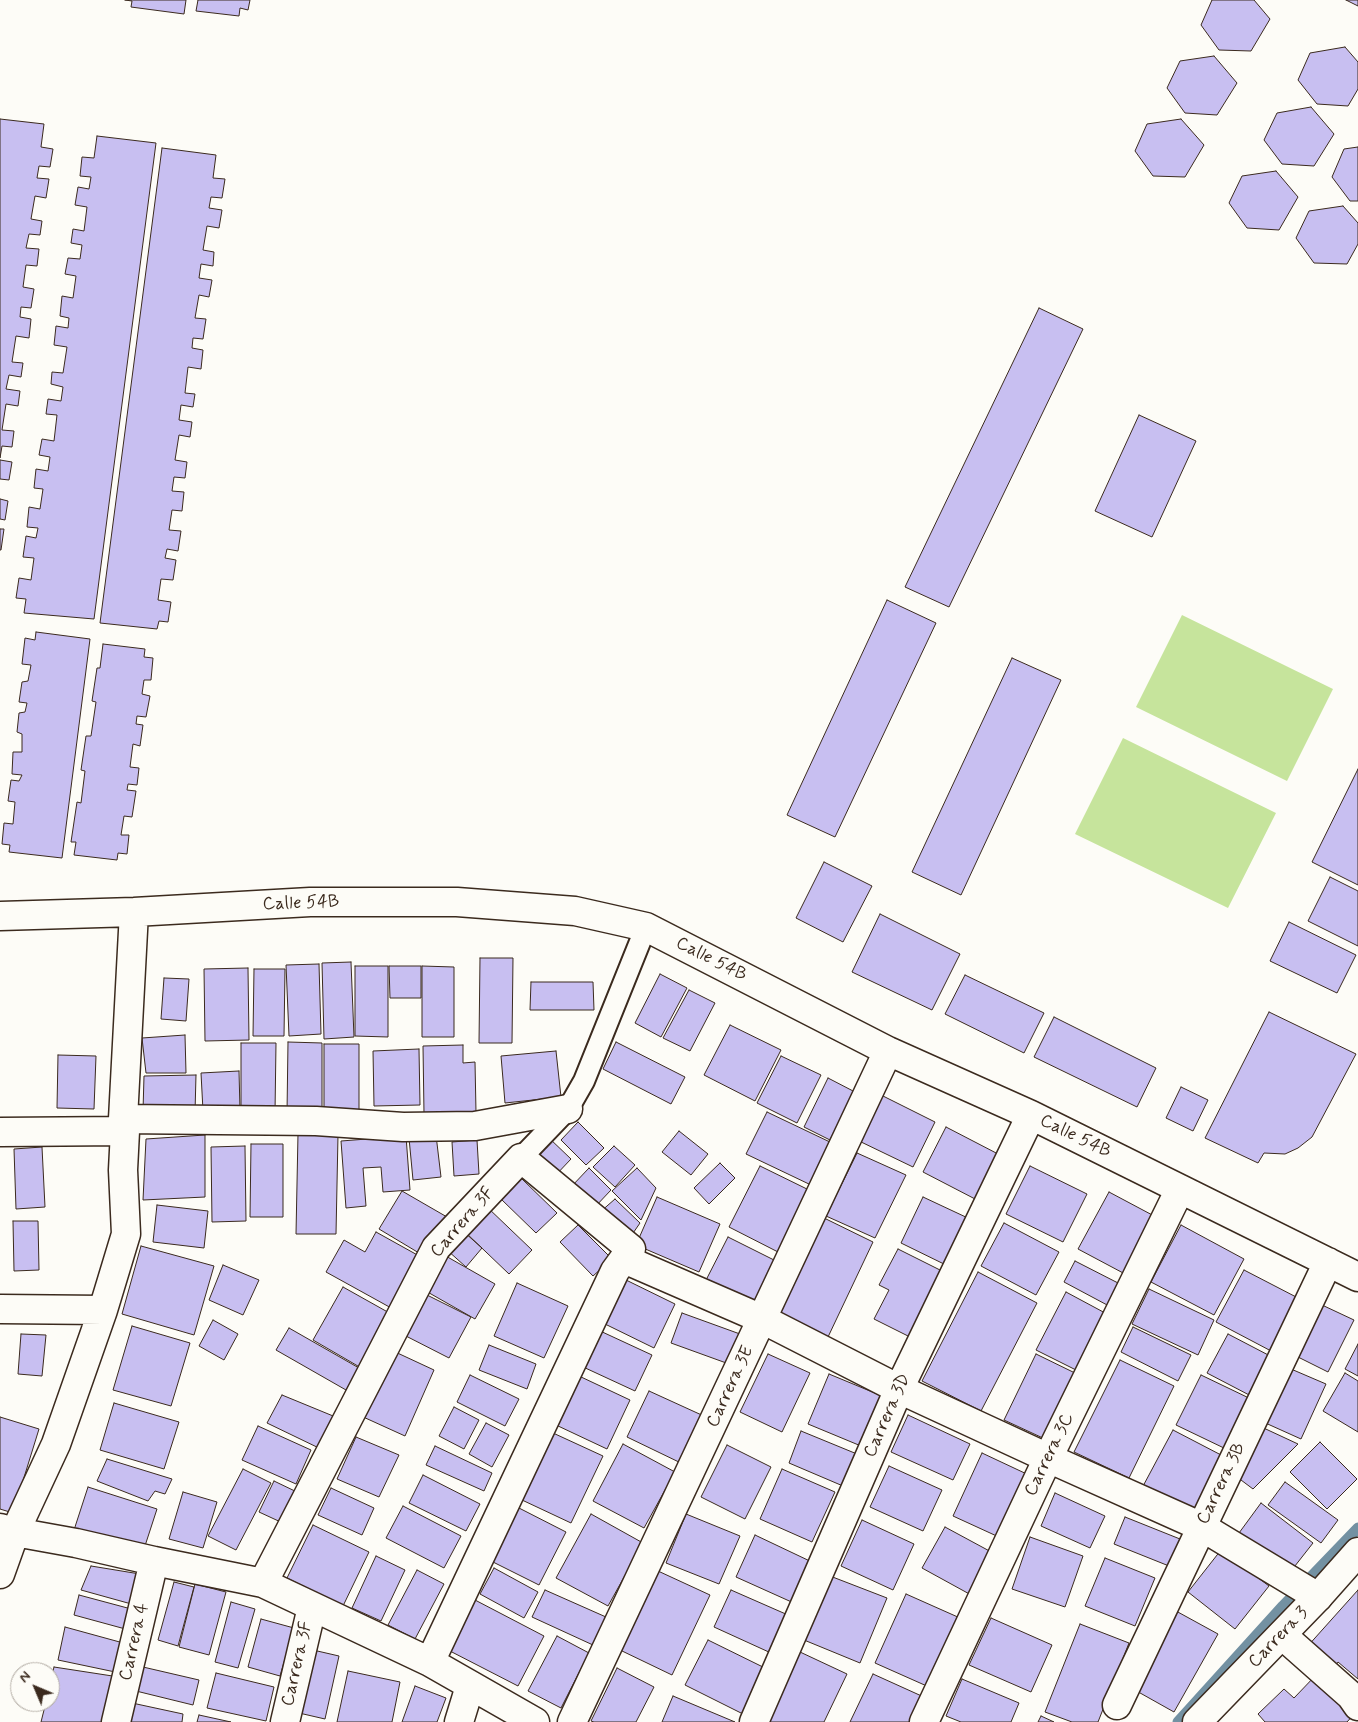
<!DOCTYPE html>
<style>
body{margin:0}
#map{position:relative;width:1358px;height:1722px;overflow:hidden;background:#fdfcf7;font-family:Mynerve,sans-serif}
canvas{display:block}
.north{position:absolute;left:10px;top:1662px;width:50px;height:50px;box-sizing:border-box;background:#fdfcf7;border:1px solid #afa8a0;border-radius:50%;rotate:315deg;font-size:14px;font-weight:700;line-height:20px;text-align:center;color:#3b2a1e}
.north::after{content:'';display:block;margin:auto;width:18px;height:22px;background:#3b2a1e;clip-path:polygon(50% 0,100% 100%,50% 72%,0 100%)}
</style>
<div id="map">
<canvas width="1358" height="1722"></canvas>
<div class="north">N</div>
</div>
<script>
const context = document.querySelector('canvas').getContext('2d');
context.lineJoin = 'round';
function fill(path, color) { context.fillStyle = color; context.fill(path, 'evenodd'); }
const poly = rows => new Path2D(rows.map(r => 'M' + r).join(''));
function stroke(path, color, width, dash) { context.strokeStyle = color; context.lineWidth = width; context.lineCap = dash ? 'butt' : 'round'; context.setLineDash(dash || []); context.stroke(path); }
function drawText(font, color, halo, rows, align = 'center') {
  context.font = font + ' Mynerve,sans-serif'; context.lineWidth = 5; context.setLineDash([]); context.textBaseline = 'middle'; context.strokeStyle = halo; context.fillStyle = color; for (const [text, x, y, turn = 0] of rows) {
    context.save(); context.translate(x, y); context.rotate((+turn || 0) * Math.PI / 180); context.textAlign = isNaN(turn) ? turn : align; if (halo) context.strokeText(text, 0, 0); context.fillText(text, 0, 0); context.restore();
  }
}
fill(poly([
 [1182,615,1333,689,1287,781,1136,707],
 [1123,738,1276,813,1228,908,1075,834]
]), '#c6e49c');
stroke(poly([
 [1178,1722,1283,1606,1358,1528]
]), '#7391a2', 11);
const building = poly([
 [125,0,186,0,184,14,131,7,132,1,125,0],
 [198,0,250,0,248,10,240,8,239,16,196,11,198,0],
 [1212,0,1254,0,1270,19,1251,51,1219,50,1201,25,1212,0],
 [1346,0,1358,0,1358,6,1346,0],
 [1345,47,1358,62,1358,89,1348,106,1317,104,1298,80,1310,53,1345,47],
 [1214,56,1237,83,1217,115,1185,113,1167,88,1180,61,1214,56],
 [1311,107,1334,134,1314,166,1282,164,1264,140,1277,113,1311,107],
 [0,119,44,124,41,147,53,149,50,167,39,166,37,178,49,179,46,198,35,196,31,219,42,221,40,235,29,234,26,248,39,249,37,266,26,265,23,287,34,289,31,308,21,307,20,317,31,319,29,338,16,336,12,362,23,363,21,377,9,375,6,389,20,391,18,406,6,404,2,430,14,431,12,447,2,446,0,458,0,119],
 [1181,119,1204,145,1185,177,1153,176,1135,151,1147,124,1181,119],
 [97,136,156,143,94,619,24,613,26,599,16,598,19,578,31,580,34,558,23,557,26,536,36,538,38,528,27,527,29,507,40,509,43,489,34,488,36,469,48,471,50,457,39,455,42,439,54,441,57,415,46,414,48,399,61,401,63,387,51,384,52,372,63,373,67,347,54,345,56,326,68,328,69,318,60,316,62,296,73,298,76,276,65,274,68,258,80,259,82,245,71,243,73,229,84,231,87,207,75,205,78,187,89,189,91,177,80,176,82,157,94,158,97,136],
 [1358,147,1358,201,1350,201,1332,177,1344,149,1358,147],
 [162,148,216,155,213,178,225,179,222,198,211,197,209,208,222,210,219,228,207,226,203,250,214,252,213,266,201,264,199,278,212,280,209,297,199,295,195,318,206,319,203,339,193,338,192,348,203,350,201,369,188,367,185,393,195,394,193,407,181,405,179,420,192,422,190,437,179,435,175,460,187,462,185,478,174,477,172,491,184,492,182,511,172,510,169,530,181,531,178,551,167,549,165,558,176,560,173,580,161,579,158,600,171,602,168,622,159,621,157,629,100,623,162,148],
 [1276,171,1298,197,1279,230,1247,228,1229,203,1242,176,1276,171],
 [1343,206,1358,223,1358,244,1347,264,1314,263,1296,238,1309,211,1343,206],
 [1039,308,1083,329,949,607,905,587,1039,308],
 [1139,415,1196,441,1152,537,1095,511,1139,415],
 [0,460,12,462,9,480,0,479,0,460],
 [0,499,8,501,5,520,0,519,0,499],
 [0,529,4,529,1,550,0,550,0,529],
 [887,600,936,623,835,837,787,815,887,600],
 [36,632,90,639,62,858,9,852,10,845,2,844,4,823,13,824,15,802,8,801,11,780,19,781,22,775,12,774,13,752,22,752,22,734,17,732,19,713,25,712,27,703,19,702,22,682,28,681,31,665,22,664,25,638,35,640,36,632],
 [103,644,145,649,144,657,153,658,151,680,144,680,142,694,150,696,146,717,137,716,136,724,143,725,140,746,133,744,130,767,139,768,137,785,128,784,127,790,136,791,132,817,124,816,121,835,129,835,127,854,118,853,117,860,74,855,76,842,71,842,77,802,81,803,85,771,81,770,86,736,91,736,96,702,92,701,97,668,100,668,103,644],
 [1012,658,1061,680,961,895,912,872,1012,658],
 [1358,769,1358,885,1312,862,1358,769],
 [824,862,872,886,843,942,796,918,824,862],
 [1330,877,1358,891,1358,946,1308,921,1330,877],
 [880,914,960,954,932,1010,852,972,880,914],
 [1289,922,1356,955,1337,993,1270,961,1289,922],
 [480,958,513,958,512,1043,479,1043,480,958],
 [351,962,354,1037,324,1039,322,963,351,962],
 [319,964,321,1034,289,1036,286,965,319,964],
 [355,966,388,966,388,1037,355,1036,355,966],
 [389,966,421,966,421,998,390,998,389,966],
 [422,966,454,967,454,1037,422,1037,422,966],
 [248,968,249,1040,205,1041,204,969,248,968],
 [254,969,285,969,284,1036,253,1036,254,969],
 [660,974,687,988,661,1037,635,1023,660,974],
 [965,975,1044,1013,1024,1053,945,1014,965,975],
 [164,978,189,979,186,1021,161,1019,164,978],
 [531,982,593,982,594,1010,530,1010,531,982],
 [689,990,715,1003,690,1051,663,1038,689,990],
 [1269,1012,1356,1054,1312,1137,1298,1148,1285,1154,1264,1153,1258,1163,1205,1138,1269,1012],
 [1054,1017,1156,1068,1137,1107,1034,1057,1054,1017],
 [730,1025,781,1050,755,1101,704,1075,730,1025],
 [185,1035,186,1073,146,1073,142,1038,185,1035],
 [288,1042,322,1043,322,1112,287,1113,288,1042],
 [616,1042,685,1077,671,1104,603,1069,616,1042],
 [241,1043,276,1043,275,1113,241,1113,241,1043],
 [324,1044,359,1044,359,1114,324,1114,324,1044],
 [463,1045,463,1063,475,1062,476,1112,424,1114,423,1046,463,1045],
 [419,1049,420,1105,374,1106,373,1051,419,1049],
 [556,1051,561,1097,505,1103,501,1056,556,1051],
 [58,1055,96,1056,94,1109,57,1108,58,1055],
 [781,1056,821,1075,797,1123,757,1103,781,1056],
 [239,1071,240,1110,203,1111,201,1073,239,1071],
 [196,1075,195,1113,143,1111,144,1076,196,1075],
 [828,1078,855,1092,830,1140,804,1127,828,1078],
 [1181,1087,1208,1100,1193,1131,1166,1118,1181,1087],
 [879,1094,935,1122,913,1167,857,1140,879,1094],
 [767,1112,832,1143,811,1185,746,1154,767,1112],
 [578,1122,604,1148,586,1165,561,1140,578,1122],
 [946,1127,1000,1155,977,1200,923,1172,946,1127],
 [679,1131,708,1154,691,1175,662,1152,679,1131],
 [298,1134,338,1135,336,1234,296,1234,298,1134],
 [205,1135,205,1197,143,1200,146,1139,205,1135],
 [436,1135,441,1177,413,1180,409,1138,436,1135],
 [406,1136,410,1190,383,1192,381,1167,363,1168,366,1206,346,1208,341,1141,406,1136],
 [548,1137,571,1159,553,1178,530,1156,548,1137],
 [477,1140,479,1174,454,1176,452,1142,477,1140],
 [251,1144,283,1144,283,1217,250,1217,251,1144],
 [245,1146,246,1221,212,1222,211,1147,245,1146],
 [614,1146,635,1165,615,1187,593,1167,614,1146],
 [42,1147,45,1207,16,1209,14,1149,42,1147],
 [857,1153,906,1175,875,1238,826,1216,857,1153],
 [720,1163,735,1178,709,1204,694,1188,720,1163],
 [760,1166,811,1191,780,1253,729,1227,760,1166],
 [1030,1166,1087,1194,1063,1242,1006,1214,1030,1166],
 [589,1168,611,1190,594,1208,571,1187,589,1168],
 [637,1168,656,1188,641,1220,612,1191,637,1168],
 [521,1178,557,1213,536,1233,501,1199,521,1178],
 [402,1191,447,1217,424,1256,379,1229,402,1191],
 [1109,1192,1156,1217,1125,1274,1078,1249,1109,1192],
 [657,1197,720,1224,699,1272,636,1245,657,1197],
 [923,1197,970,1219,948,1266,901,1243,923,1197],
 [615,1199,640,1223,629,1239,599,1213,615,1199],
 [157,1205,208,1211,204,1248,153,1242,157,1205],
 [486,1206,532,1250,509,1274,463,1230,486,1206],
 [824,1218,873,1242,828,1337,779,1313,824,1218],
 [13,1221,38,1221,39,1270,14,1271,13,1221],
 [1004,1223,1059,1252,1036,1295,981,1266,1004,1223],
 [578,1225,612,1259,593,1276,560,1242,578,1225],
 [1181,1225,1244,1259,1214,1315,1151,1282,1181,1225],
 [376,1232,421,1257,393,1309,326,1272,344,1240,365,1252,376,1232],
 [464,1232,482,1248,466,1267,447,1250,464,1232],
 [728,1237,776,1261,752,1310,703,1286,728,1237],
 [141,1246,214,1266,194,1335,122,1314,141,1246],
 [898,1249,946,1273,912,1338,874,1319,889,1290,879,1285,898,1249],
 [444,1255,495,1284,475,1319,424,1290,444,1255],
 [1075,1261,1120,1284,1109,1306,1064,1282,1075,1261],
 [223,1265,259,1280,243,1315,209,1300,223,1265],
 [1244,1270,1300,1299,1273,1352,1216,1322,1244,1270],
 [978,1272,1037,1303,981,1411,922,1381,978,1272],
 [626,1280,675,1304,654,1348,605,1324,626,1280],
 [517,1283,568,1306,544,1358,494,1336,517,1283],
 [343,1287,393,1315,363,1369,313,1340,343,1287],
 [1149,1289,1214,1320,1198,1355,1132,1324,1149,1289],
 [1066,1292,1107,1314,1078,1371,1036,1350,1066,1292],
 [423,1293,471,1317,449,1358,402,1334,423,1293],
 [1322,1305,1354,1320,1328,1372,1296,1356,1322,1305],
 [682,1313,740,1334,729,1364,671,1343,682,1313],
 [213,1320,238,1334,224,1360,199,1346,213,1320],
 [132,1326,190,1343,171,1406,113,1390,132,1326],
 [1133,1327,1191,1355,1178,1381,1121,1352,1133,1327],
 [289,1328,359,1368,346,1390,276,1350,289,1328],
 [598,1330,652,1355,635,1391,581,1366,598,1330],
 [21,1334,46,1335,42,1376,18,1374,21,1334],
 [1228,1334,1274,1358,1253,1397,1207,1373,1228,1334],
 [1358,1344,1358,1376,1345,1369,1358,1344],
 [489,1345,536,1364,527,1389,479,1370,489,1345],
 [391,1350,434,1370,405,1436,361,1416,391,1350],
 [768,1354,810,1373,782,1432,740,1412,768,1354],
 [1036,1354,1077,1374,1045,1439,1004,1420,1036,1354],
 [1120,1360,1174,1386,1129,1478,1074,1452,1120,1360],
 [1284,1366,1326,1384,1301,1439,1261,1421,1284,1366],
 [1345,1373,1358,1381,1358,1432,1323,1411,1345,1373],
 [829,1374,882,1396,861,1446,808,1424,829,1374],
 [470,1375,519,1399,505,1426,457,1402,470,1375],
 [1201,1375,1251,1399,1226,1449,1176,1425,1201,1375],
 [579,1376,630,1400,607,1449,556,1425,579,1376],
 [649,1391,706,1417,683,1464,627,1437,649,1391],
 [282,1395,338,1418,323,1450,267,1423,282,1395],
 [114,1403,179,1422,164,1469,100,1450,114,1403],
 [454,1407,479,1420,464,1449,439,1436,454,1407],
 [908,1415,970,1444,953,1480,891,1452,908,1415],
 [0,1417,39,1429,13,1513,0,1509,0,1417],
 [486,1423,509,1435,492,1467,469,1454,486,1423],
 [1255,1424,1298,1444,1253,1489,1233,1474,1255,1424],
 [258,1426,311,1450,296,1484,242,1460,258,1426],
 [1173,1430,1223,1456,1192,1515,1142,1488,1173,1430],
 [801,1431,857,1454,843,1486,789,1463,801,1431],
 [553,1433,603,1456,571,1523,522,1500,553,1433],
 [356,1437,399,1455,379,1497,337,1479,356,1437],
 [1320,1442,1357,1479,1327,1509,1290,1472,1320,1442],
 [623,1444,675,1472,644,1528,593,1501,623,1444],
 [727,1445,771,1467,745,1519,701,1497,727,1445],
 [435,1446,492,1473,484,1491,426,1465,435,1446],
 [982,1453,1031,1476,1001,1538,953,1516,982,1453],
 [107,1459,172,1479,165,1494,155,1491,148,1501,97,1481,107,1459],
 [889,1466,942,1490,923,1531,870,1507,889,1466],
 [243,1469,271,1483,236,1550,208,1536,243,1469],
 [782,1469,835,1492,812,1542,760,1519,782,1469],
 [423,1475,480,1504,466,1531,409,1503,423,1475],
 [274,1481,299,1493,285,1524,259,1512,274,1481],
 [1285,1482,1338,1520,1321,1543,1268,1505,1285,1482],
 [88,1487,157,1509,143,1552,74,1530,88,1487],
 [331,1488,374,1508,362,1535,318,1515,331,1488],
 [183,1492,217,1502,203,1548,169,1539,183,1492],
 [1055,1493,1105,1516,1090,1548,1041,1526,1055,1493],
 [1261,1503,1313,1543,1291,1571,1239,1533,1261,1503],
 [403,1506,461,1536,444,1568,386,1538,403,1506],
 [517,1507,566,1532,539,1585,489,1560,517,1507],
 [591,1514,643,1543,608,1606,556,1578,591,1514],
 [686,1514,740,1536,719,1584,666,1563,686,1514],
 [1125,1517,1180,1539,1169,1566,1114,1544,1125,1517],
 [862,1520,914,1544,893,1590,841,1566,862,1520],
 [313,1525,369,1552,343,1606,287,1578,313,1525],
 [945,1527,995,1554,973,1596,922,1568,945,1527],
 [755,1535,814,1563,796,1604,736,1577,755,1535],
 [1030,1537,1083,1556,1065,1607,1012,1589,1030,1537],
 [1221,1550,1269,1586,1235,1629,1188,1592,1221,1550],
 [376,1556,405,1570,381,1621,352,1608,376,1556],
 [1105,1558,1155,1578,1135,1626,1085,1606,1105,1558],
 [91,1566,140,1574,135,1605,81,1590,91,1566],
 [494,1568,538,1592,524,1618,480,1594,494,1568],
 [417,1570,444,1584,415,1639,388,1625,417,1570],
 [658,1571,710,1595,672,1675,620,1650,658,1571],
 [830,1576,887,1598,860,1663,804,1640,830,1576],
 [174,1582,194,1587,178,1646,158,1640,174,1582],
 [195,1584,226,1592,209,1655,179,1647,195,1584],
 [545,1590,606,1617,593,1645,532,1617,545,1590],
 [731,1590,788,1615,771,1653,714,1627,731,1590],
 [1358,1590,1358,1679,1338,1662,1332,1671,1306,1648,1358,1590],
 [906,1594,960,1618,929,1687,875,1663,906,1594],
 [79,1595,135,1610,129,1630,74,1615,79,1595],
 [475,1600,544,1636,518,1686,448,1650,475,1600],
 [231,1602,255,1609,238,1668,215,1662,231,1602],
 [1176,1611,1218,1634,1174,1712,1133,1689,1176,1611],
 [991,1618,1052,1645,1031,1692,969,1665,991,1618],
 [261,1619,294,1628,280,1676,248,1667,261,1619],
 [1080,1624,1129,1643,1098,1722,1072,1722,1045,1712,1080,1624],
 [65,1627,127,1644,120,1673,58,1660,65,1627],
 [557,1636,589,1653,561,1708,528,1691,557,1636],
 [708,1640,769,1670,747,1716,685,1685,708,1640],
 [313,1650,339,1656,325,1719,299,1713,313,1650],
 [800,1652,847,1674,824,1722,768,1722,800,1652],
 [54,1667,119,1677,108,1722,41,1722,46,1702,50,1702,50,1683,54,1667],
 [143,1667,199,1680,193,1705,136,1691,143,1667],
 [617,1668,654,1687,636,1722,594,1722,591,1721,617,1668],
 [348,1671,400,1682,392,1722,337,1722,348,1671],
 [216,1673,274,1687,266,1721,207,1708,216,1673],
 [873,1674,926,1698,914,1722,850,1722,873,1674],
 [1317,1674,1355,1713,1347,1722,1265,1722,1258,1714,1284,1689,1294,1698,1317,1674],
 [962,1679,1019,1703,1011,1722,961,1722,946,1716,962,1679],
 [415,1686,446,1698,437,1722,402,1722,415,1686],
 [673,1696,735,1722,662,1722,673,1696],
 [132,1703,183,1714,182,1722,128,1722,132,1703],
 [199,1715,231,1722,197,1722,199,1715],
 [1041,1716,1054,1722,1038,1722,1041,1716]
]);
fill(building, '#c8bff1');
stroke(building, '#3b2a1e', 1);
const service = poly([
 [521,1158,568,1109,584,1081,646,927]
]);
const minor = poly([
 [0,916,134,912,310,902,457,902,575,911,646,927,888,1051,1031,1115,1358,1277],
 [123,1119,316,1121,403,1127,475,1126,568,1109],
 [0,1132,125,1131],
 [624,1259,762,1319,899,1389,1048,1458,1202,1527,1318,1597],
 [0,1309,103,1310],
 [0,1528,15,1532,76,1543,154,1561,263,1583,430,1662,535,1722],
 [0,1574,15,1532,56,1444,103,1310,126,1234,123,1170,125,1131,123,1119,134,912],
 [263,1583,436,1248,521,1158,631,1249,615,1271,430,1662],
 [1282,1635,1351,1696,1358,1706],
 [1117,1705,1328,1262],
 [116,1722,154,1561],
 [285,1722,312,1607],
 [459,1722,470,1686],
 [572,1722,888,1051],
 [754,1722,899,1389,1031,1115],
 [924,1722,1048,1458,1180,1189]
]);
const tertiary = poly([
 [1197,1722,1318,1597,1358,1552]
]);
stroke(service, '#3b2a1e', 24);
stroke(minor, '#3b2a1e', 31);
stroke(tertiary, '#3b2a1e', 31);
stroke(service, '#fdfcf7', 20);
stroke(minor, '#fdfcf7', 28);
stroke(tertiary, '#fdfcf7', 28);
drawText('18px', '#3b2a1e', '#fdfcf7', [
 ["Calle 54B",301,904,-2],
 ["Calle 54B",711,960,27],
 ["Calle 54B",1075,1137,26],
 ["Carrera 3F",463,1223,-49],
 ["Carrera 3E",731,1387,-65],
 ["Carrera 3D",888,1416,-66],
 ["Carrera 3C",1050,1455,-64],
 ["Carrera 3B",1222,1484,-64],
 ["Carrera 3",1279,1638,-46],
 ["Carrera 4",135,1642,-77],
 ["Carrera 3F",298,1664,-77]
]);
</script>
